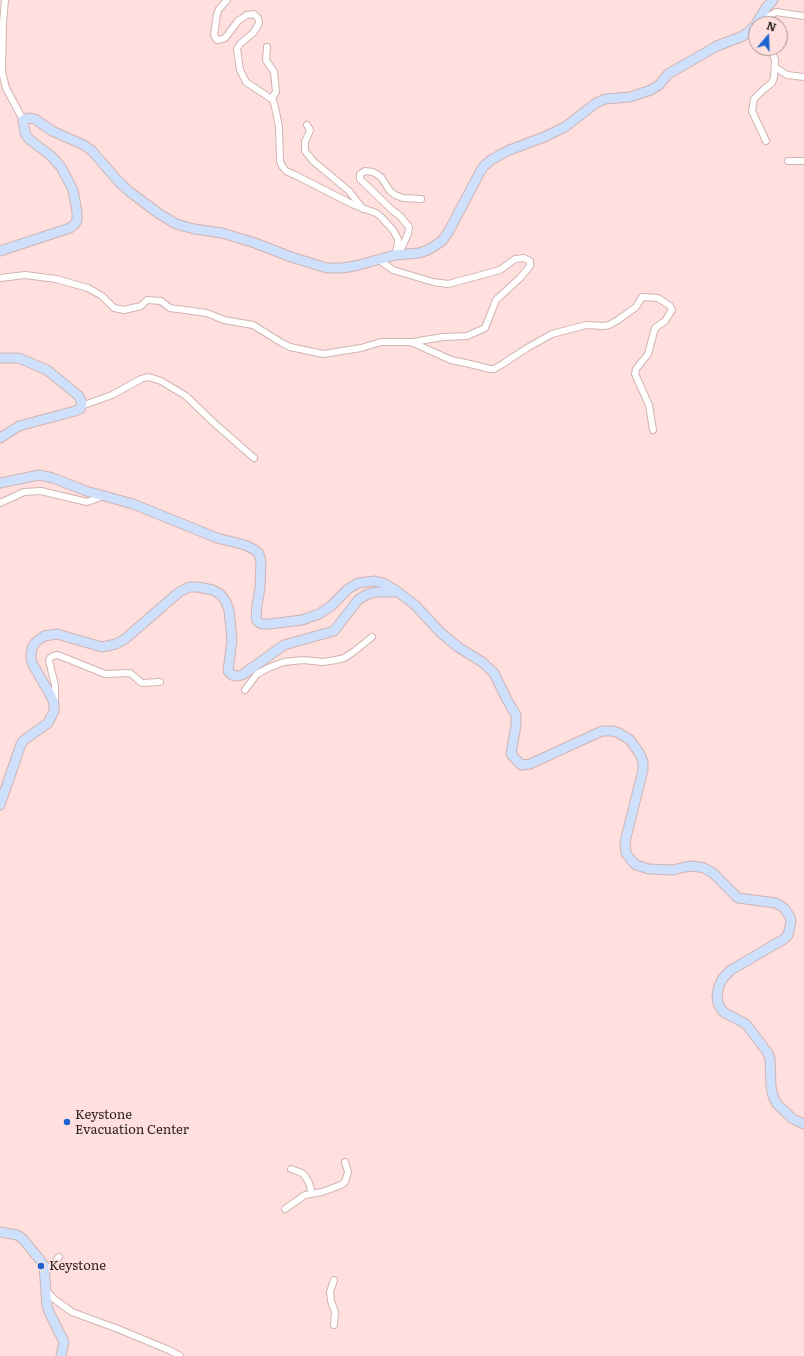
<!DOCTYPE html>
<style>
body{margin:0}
#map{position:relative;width:804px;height:1356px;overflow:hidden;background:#ffe0de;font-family:Literata,serif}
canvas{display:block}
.north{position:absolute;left:748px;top:16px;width:40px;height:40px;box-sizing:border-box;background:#ffe0de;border:1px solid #aa9391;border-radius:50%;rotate:19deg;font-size:11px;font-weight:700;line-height:16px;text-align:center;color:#2a1f1e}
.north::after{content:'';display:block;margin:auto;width:14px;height:18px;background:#1d63ce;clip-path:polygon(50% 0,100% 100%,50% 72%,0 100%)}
</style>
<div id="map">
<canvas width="804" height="1356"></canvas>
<div class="north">N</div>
</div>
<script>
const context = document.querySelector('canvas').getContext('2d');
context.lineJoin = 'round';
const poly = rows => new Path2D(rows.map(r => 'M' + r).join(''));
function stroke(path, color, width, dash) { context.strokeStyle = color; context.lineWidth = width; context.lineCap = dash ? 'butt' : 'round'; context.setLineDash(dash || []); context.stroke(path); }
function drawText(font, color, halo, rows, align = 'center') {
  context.font = font + ' Literata,serif'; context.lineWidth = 3.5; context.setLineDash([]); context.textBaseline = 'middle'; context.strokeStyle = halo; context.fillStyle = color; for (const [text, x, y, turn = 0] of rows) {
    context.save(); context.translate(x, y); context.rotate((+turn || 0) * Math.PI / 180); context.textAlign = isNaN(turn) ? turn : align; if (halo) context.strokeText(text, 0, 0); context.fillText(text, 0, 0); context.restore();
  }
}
const street = poly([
 [5,0,3,23,2,72,6,88,23,120],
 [227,0,219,9,217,14,214,35,217,40,219,40,225,38,238,21,247,15,254,14,258,18,259,23,257,27,253,33,240,44,237,49,240,70,246,82,273,100,275,107,279,127,280,161,282,166,286,171,297,176,354,205,376,213,381,217,393,230,398,239,398,244,395,255],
 [760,24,767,17,776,12,804,16],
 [750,31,756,37],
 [267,47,266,60,274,72,276,92,271,99],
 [775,67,787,75,804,77],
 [307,125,310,130,305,142,305,151,313,161,349,191,363,209],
 [766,141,752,111,754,99,764,89,772,83,774,77,775,60,773,54,768,48],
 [788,161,804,161],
 [399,253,408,234,409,227,400,216,392,210,360,179,360,174,365,171,373,172,381,177,390,191,395,195,403,198,421,199],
 [378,259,393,270,433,282,448,284,500,270,515,259,524,258,530,261,530,266,520,278,496,300,485,328,467,336,443,337,413,342],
 [0,278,25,275,56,279,88,288,102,296,114,308,124,310,141,306,147,300,161,301,170,308,207,313,224,320,253,325,282,343,290,347,309,351,323,354,361,348,381,342,411,342,451,360,470,364,490,369,494,369,501,365,527,348,552,334,586,325,604,326,609,325,618,320,636,307,642,297,658,298,670,306,672,310,665,321,655,328,648,354,636,369,635,374,649,405,653,430],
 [81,406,112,395,141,379,147,377,152,378,161,381,186,396,214,423,254,458],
 [0,503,24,492,41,491,87,502,104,496],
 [245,690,257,674,268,668,284,662,303,660,323,662,336,660,344,658,352,653,372,637],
 [55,704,55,685,49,661,50,658,53,656,58,655,105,674,130,673,142,683,160,682],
 [291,1169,302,1173,305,1176,309,1183,312,1194],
 [285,1209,305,1195,322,1192,341,1185,345,1182,348,1172,345,1162],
 [45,1273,59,1257],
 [46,1290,54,1299,72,1312,118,1329,169,1350,180,1356],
 [334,1325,335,1312,331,1301,330,1292,334,1280]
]);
const secondary = poly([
 [756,24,765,9,773,0],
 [0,251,70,228,75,224,77,220,77,211,73,190,61,167,51,156,29,139,25,133,23,120,28,118,35,119,52,131,84,145,92,151,119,182,130,192,158,213,176,224,194,229,222,233,255,243,291,257,327,268,343,268,359,265,395,255,419,253,428,250,442,241,449,231,480,172,484,166,491,160,507,151,544,137,565,127,596,103,605,99,630,97,651,90,659,85,668,74,717,46,743,36,750,31,756,24],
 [0,358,19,358,47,370,79,396,82,403,80,409,75,411,19,426,0,438],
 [0,483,39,475,53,478,86,491,133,504,217,538,245,545,255,550,259,554,261,562,260,588,257,605,256,618,258,622,262,624,269,624,302,620,319,614,331,606,348,589,358,583,375,581,383,583,397,591],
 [0,805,21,744,24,740,48,723,54,711,54,703,51,696,32,663,31,656,32,648,35,643,44,636,57,634,102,647,116,644,125,639,178,593,189,587,198,587,213,590,221,595,226,602,229,610,232,640,228,671,232,675,238,676,242,675,284,645,334,631,358,600,366,595,375,592,398,592,415,605,441,633,458,647,482,662,494,673,506,698,516,715,516,725,511,754,521,765,530,764,602,731,613,731,619,733,630,740,640,754,643,762,643,770,625,842,626,853,632,861,636,865,649,869,673,870,685,867,693,866,704,868,713,873,738,898,776,903,784,908,790,917,791,922,788,935,784,939,731,970,723,978,719,986,717,995,718,1003,721,1009,725,1013,746,1024,768,1053,770,1059,771,1086,773,1096,777,1104,793,1119,804,1124],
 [0,1232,17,1235,22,1238,44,1265,47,1306,50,1314,64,1342,61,1356]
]);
stroke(street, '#d1b3b1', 8);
stroke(secondary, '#d1b3b1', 11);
stroke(street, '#fff', 6);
stroke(secondary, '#cee0fc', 9);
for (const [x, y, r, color] of [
 [67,1122,4,"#1d63ce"],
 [41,1266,4,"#1d63ce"]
]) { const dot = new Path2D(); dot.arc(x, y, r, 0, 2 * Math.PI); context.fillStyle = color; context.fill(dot); stroke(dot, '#ffe0de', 1.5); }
drawText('13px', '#2a1f1e', '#ffe0de', [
 ["Keystone",75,1115],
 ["Evacuation Center",75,1130],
 ["Keystone",49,1266]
], 'left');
</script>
